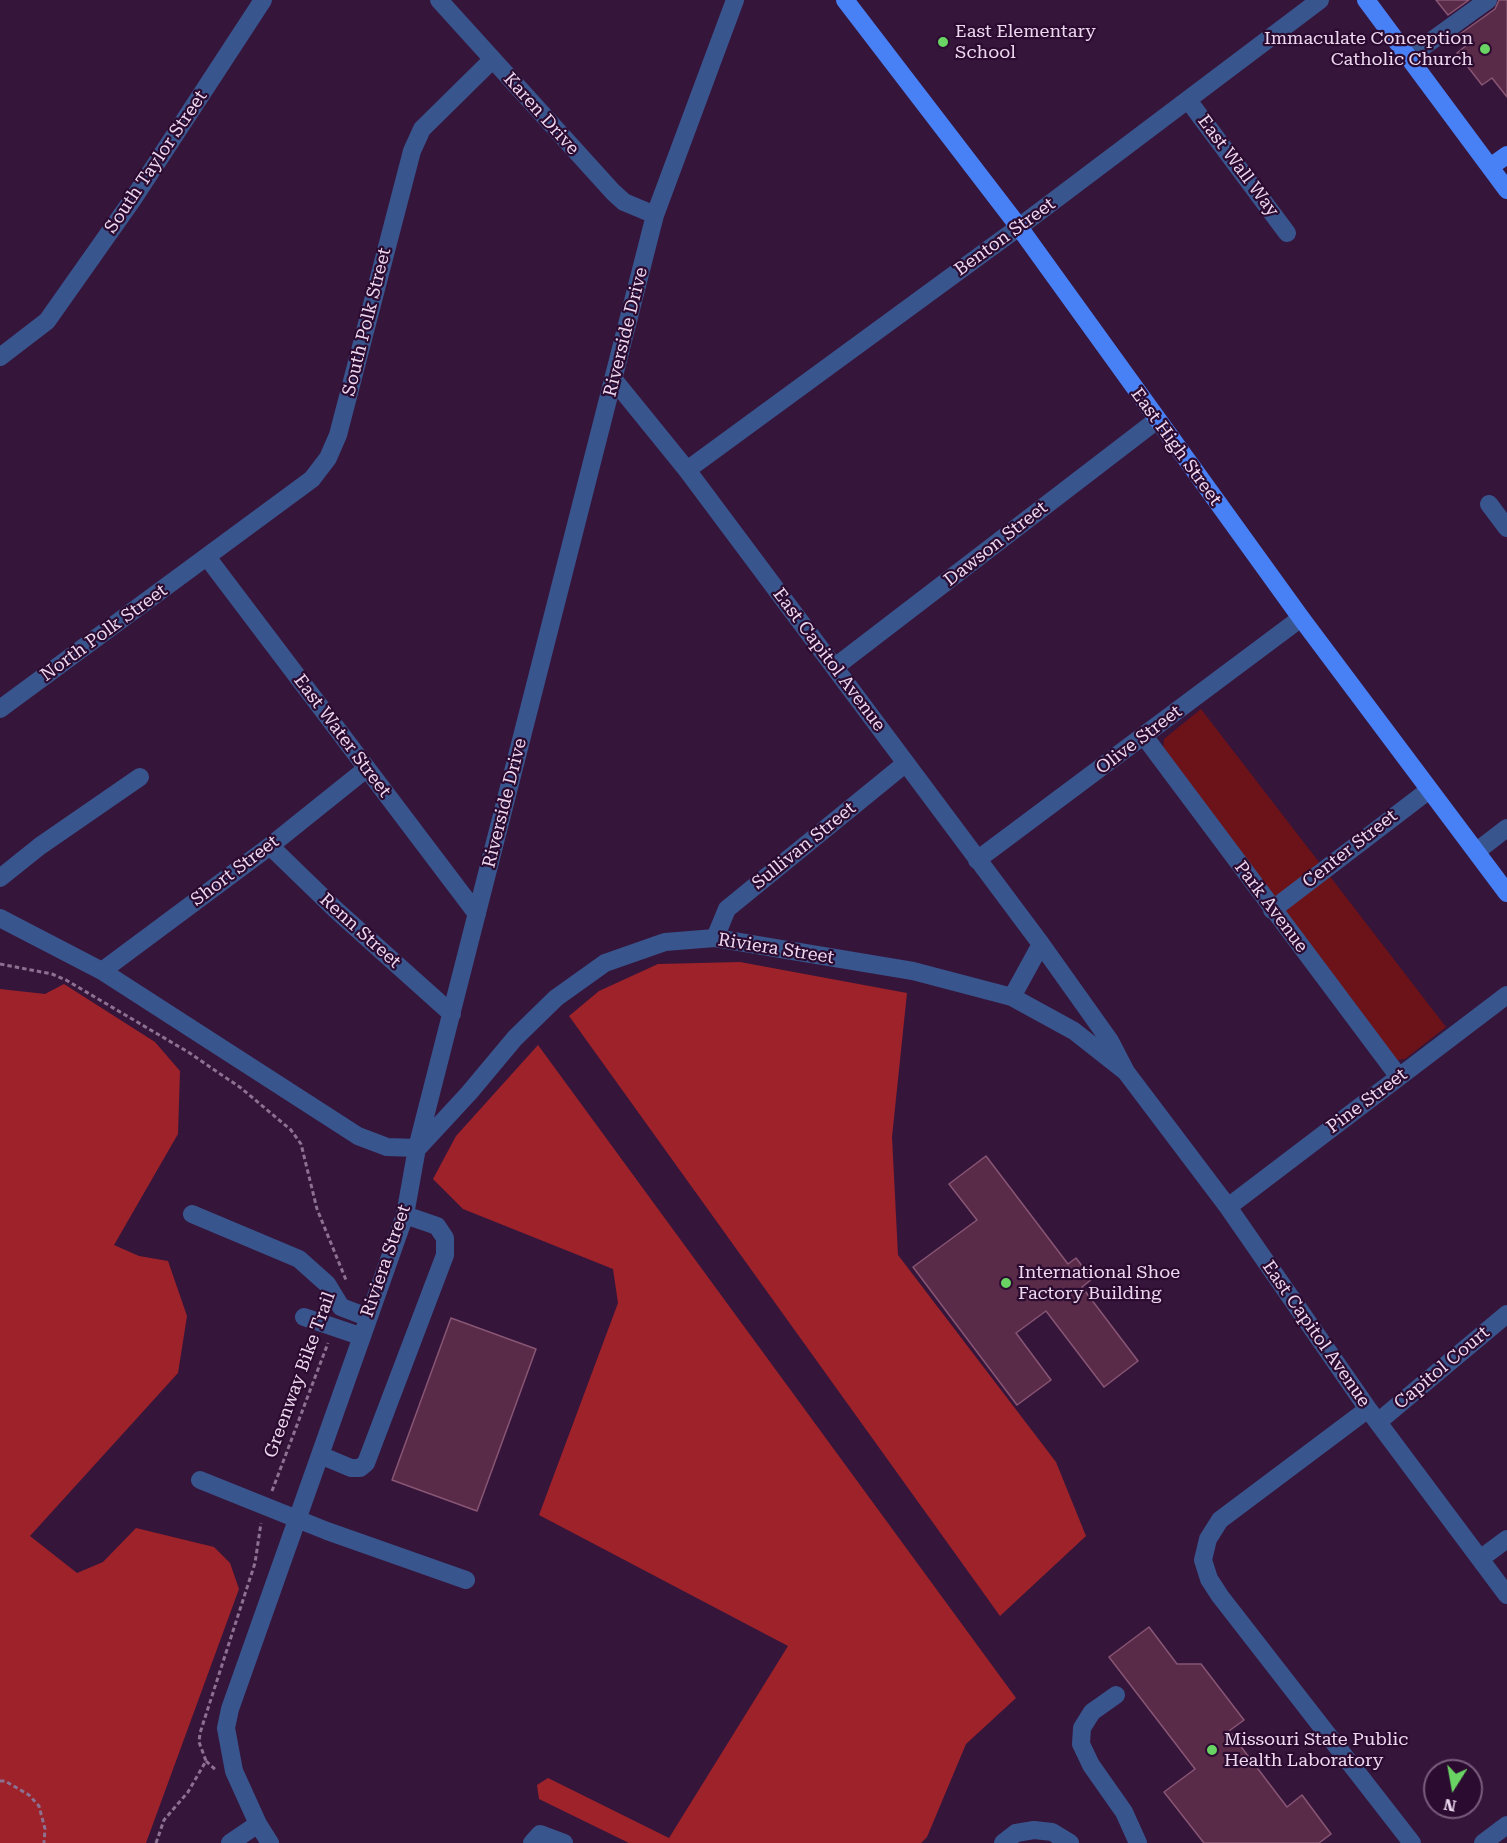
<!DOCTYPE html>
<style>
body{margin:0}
#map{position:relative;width:1507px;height:1843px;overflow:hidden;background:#36153b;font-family:"Roboto Serif",serif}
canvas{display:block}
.north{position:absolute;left:1423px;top:1759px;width:60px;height:60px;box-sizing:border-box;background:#2c0b30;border:2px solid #795d7d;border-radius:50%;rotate:191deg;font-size:16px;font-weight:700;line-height:24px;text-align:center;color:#edd8f0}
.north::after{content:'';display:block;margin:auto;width:21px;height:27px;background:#69d464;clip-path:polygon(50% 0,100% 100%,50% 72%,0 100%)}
</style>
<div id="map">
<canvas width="1507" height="1843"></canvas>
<div class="north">N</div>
</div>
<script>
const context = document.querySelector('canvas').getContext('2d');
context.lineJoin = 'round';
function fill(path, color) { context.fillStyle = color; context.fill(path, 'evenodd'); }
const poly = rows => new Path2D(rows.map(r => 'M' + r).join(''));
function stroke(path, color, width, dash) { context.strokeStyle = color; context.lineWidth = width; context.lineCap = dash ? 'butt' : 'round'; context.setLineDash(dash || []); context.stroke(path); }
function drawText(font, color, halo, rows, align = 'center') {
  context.font = font + ' "Roboto Serif",serif'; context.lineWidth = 4.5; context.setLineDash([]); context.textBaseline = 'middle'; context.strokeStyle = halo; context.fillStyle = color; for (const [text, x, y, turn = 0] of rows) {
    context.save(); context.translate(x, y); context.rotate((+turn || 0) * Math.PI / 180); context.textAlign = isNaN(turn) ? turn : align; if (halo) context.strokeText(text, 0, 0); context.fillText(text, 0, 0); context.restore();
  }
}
fill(poly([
 [1201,709,1446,1027,1405,1059,1398,1060,1391,1056,1163,749,1164,739]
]), '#6c1219');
fill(poly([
 [740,962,907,993,892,1137,898,1255,1056,1462,1086,1536,1000,1616,569,1016,599,991,658,964],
 [64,984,155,1042,180,1071,178,1134,114,1245,139,1256,168,1261,187,1316,178,1373,30,1536,77,1573,103,1562,136,1528,214,1547,230,1563,239,1589,146,1843,0,1843,0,989,45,994],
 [538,1045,1016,1698,966,1744,927,1837,921,1843,629,1843,539,1799,537,1785,548,1778,669,1838,788,1646,539,1515,618,1303,613,1269,463,1209,433,1179,456,1136]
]), '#9d222a');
const building = poly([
 [1436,0,1469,0,1448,15,1436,0],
 [1499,0,1507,0,1507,97,1492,78,1482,85,1457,53,1468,44,1460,34,1495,9,1499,0],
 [986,1156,1068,1264,1076,1258,1092,1279,1082,1287,1138,1361,1104,1387,1046,1311,1016,1333,1051,1380,1017,1405,913,1267,977,1220,949,1184,986,1156],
 [451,1318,536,1349,477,1511,392,1480,451,1318],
 [1149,1627,1177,1664,1201,1664,1244,1720,1229,1731,1287,1807,1302,1795,1331,1834,1319,1843,1204,1843,1164,1792,1195,1769,1109,1657,1149,1627]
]);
fill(building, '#592b48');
stroke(building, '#885674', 1.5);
stroke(poly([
 [0,964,52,974,66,980,188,1052,241,1088,291,1130,301,1144,317,1209,346,1280],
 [272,1491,328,1343],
 [206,1761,216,1770],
 [0,1781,5,1781,29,1795,39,1806,45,1829,44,1843],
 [156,1843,164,1820,188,1792,206,1761,199,1742,200,1733,255,1563,261,1523]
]), '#8c7190', 3, [4.5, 3]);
stroke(poly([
 [439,0,613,192,624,202,655,215],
 [1409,57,1488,0],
 [1188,100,1287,233],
 [0,357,47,321,133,199,263,0],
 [614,380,687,470,1041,944,1012,997],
 [687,470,1019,227,1320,0],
 [1489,504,1507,528],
 [207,557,477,914],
 [835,667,1157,420],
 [0,709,312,479,328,458,338,435,412,151,422,129,492,60],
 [1144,736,1399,1077],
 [270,846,336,910,452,1014],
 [1477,851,1507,828],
 [977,860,1301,618],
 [0,878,40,846,140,777],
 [1272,910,1429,790],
 [0,918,102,971,358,1136,387,1147,417,1148],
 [715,938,727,909,906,763],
 [1041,944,1110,1041,1126,1072,1228,1207,1368,1409,1507,1595],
 [102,971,270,846,366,769],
 [419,1147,469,1093,515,1038,556,998,605,963,665,942,715,938,913,971,1012,997,1074,1031,1126,1072],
 [1228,1207,1507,995],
 [192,1214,299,1259,327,1284,341,1307,367,1317],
 [304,1317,360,1336],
 [1368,1409,1220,1520,1208,1539,1203,1560,1209,1579,1220,1596,1412,1843],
 [1378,1422,1507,1314],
 [320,1455,351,1468,360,1468,366,1463,445,1255,445,1238,437,1226,405,1215],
 [200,1480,327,1531,466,1580],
 [1480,1559,1507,1539],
 [1116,1695,1092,1712,1082,1728,1081,1744,1091,1765,1124,1812,1138,1843],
 [230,1843,258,1824],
 [270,1843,258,1824,234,1771,226,1728,230,1709,405,1215,417,1148,655,215,735,0],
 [532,1843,540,1834,564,1843],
 [1003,1843,1016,1833,1034,1830,1052,1832,1070,1843],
 [1483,1843,1507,1825]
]), '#39558d', 18);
stroke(poly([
 [845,0,1019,227,1301,618,1507,893],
 [1366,0,1507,190],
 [1490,167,1507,155]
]), '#4881f6', 18);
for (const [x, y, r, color] of [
 [943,42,6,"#69d464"],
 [1485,49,6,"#69d464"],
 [1006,1283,6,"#69d464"],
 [1212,1750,6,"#69d464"]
]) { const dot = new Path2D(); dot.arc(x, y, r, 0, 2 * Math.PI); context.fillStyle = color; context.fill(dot); stroke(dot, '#2c0b30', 2); }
drawText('18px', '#edd8f0', '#2c0b30', [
 ["East Elementary",955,32],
 ["School",955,53],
 ["Immaculate Conception",1473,39,"right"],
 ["Catholic Church",1473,60,"right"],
 ["International Shoe",1018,1273],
 ["Factory Building",1018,1294],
 ["Missouri State Public",1224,1740],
 ["Health Laboratory",1224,1761]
], 'left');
drawText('18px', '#edd8f0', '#2c0b30', [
 ["Karen Drive",541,114,48],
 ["South Taylor Street",156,162,-56],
 ["East Wall Way",1238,166,53],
 ["Benton Street",1005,237,-36],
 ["South Polk Street",367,322,-76],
 ["Riverside Drive",626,332,-76],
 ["East High Street",1176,447,54],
 ["Dawson Street",996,544,-38],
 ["North Polk Street",104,633,-36],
 ["East Capitol Avenue",829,660,53],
 ["East Water Street",342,736,53],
 ["Olive Street",1139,740,-37],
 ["Riverside Drive",505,803,-76],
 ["Sullivan Street",804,846,-39],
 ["Center Street",1350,849,-38],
 ["Short Street",235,871,-37],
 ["Park Avenue",1271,907,53],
 ["Renn Street",360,931,42],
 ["Riviera Street",776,949,9],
 ["Pine Street",1367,1101,-37],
 ["Riviera Street",386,1261,-71],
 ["East Capitol Avenue",1316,1334,55],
 ["Capitol Court",1442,1368,-40],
 ["Greenway Bike Trail",300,1375,-70]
]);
</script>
